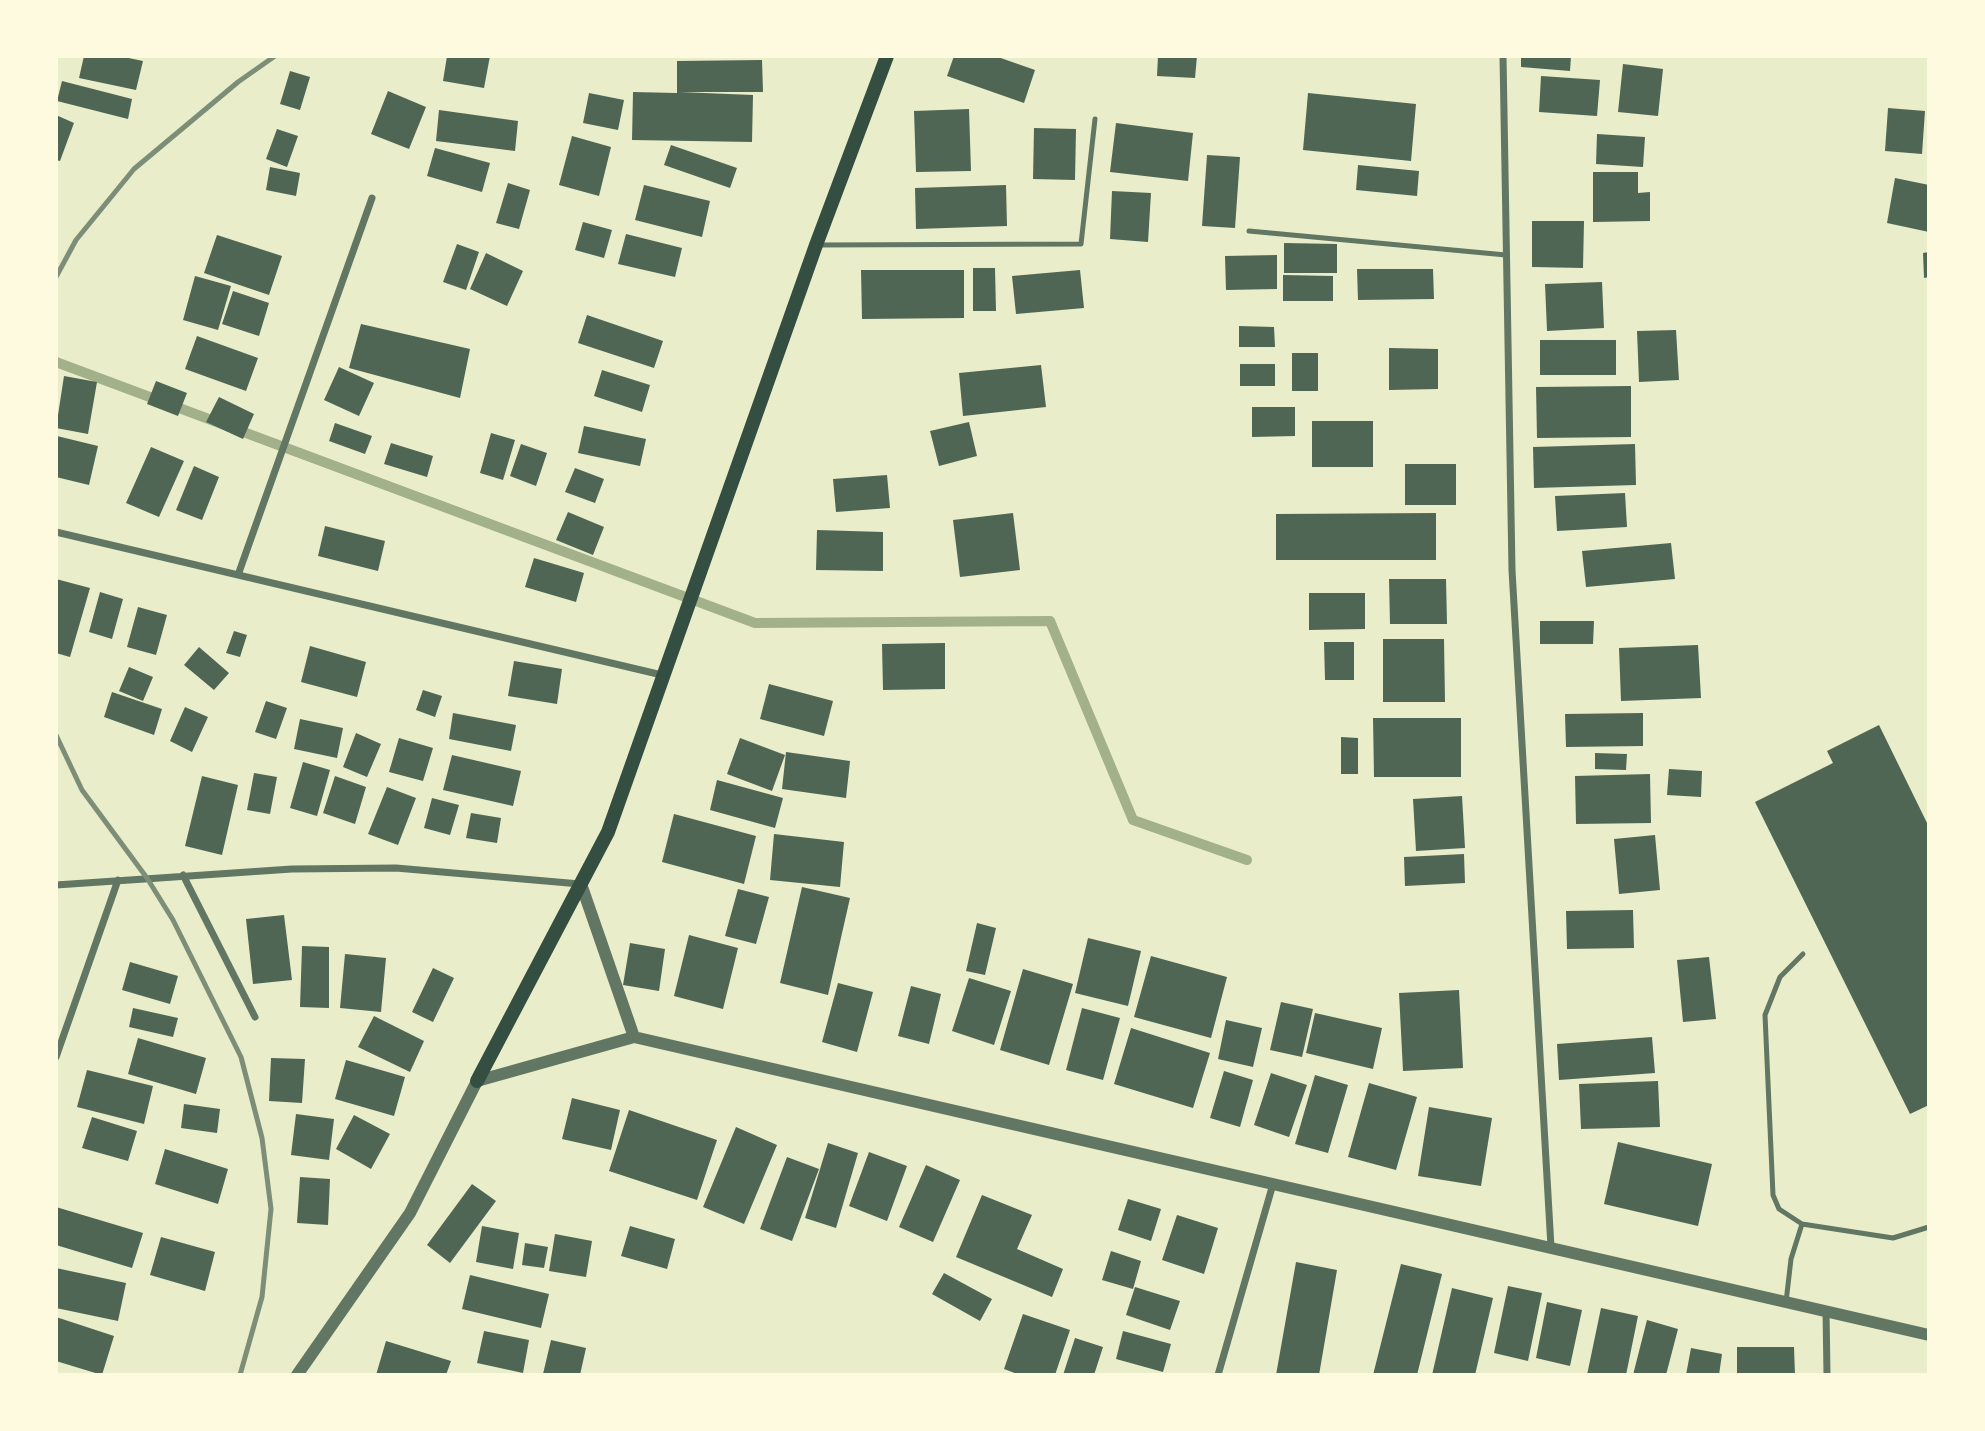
<!DOCTYPE html>
<style>
body{margin:0}
#map{position:relative;width:1985px;height:1431px;overflow:hidden;background:#e9edc9;font-family:"Source Serif 4",serif}
canvas{display:block}
.frame{position:absolute;inset:0;border:58px solid #fefae0;pointer-events:none}
</style>
<div id="map">
<canvas width="1985" height="1431"></canvas>
<div class="frame"></div>
</div>
<script>
const context = document.querySelector('canvas').getContext('2d');
context.lineJoin = 'round';
const poly = rows => new Path2D(rows.map(r => 'M' + r).join(''));
function stroke(path, color, width, dash) { context.strokeStyle = color; context.lineWidth = width; context.lineCap = dash ? 'butt' : 'round'; context.setLineDash(dash || []); context.stroke(path); }
function fill(path, color) { context.fillStyle = color; context.fill(path, 'evenodd'); }
stroke(poly([
 [56,362,755,623,1050,621,1133,820,1247,860]
]), '#a3b18a', 10);
fill(poly([
 [84,56,119,56,143,61,136,90,79,78],
 [447,56,490,56,484,88,443,81],
 [954,56,995,56,1035,70,1024,103,947,76],
 [1158,56,1197,56,1195,78,1157,76],
 [1521,56,1571,56,1570,71,1521,67],
 [762,60,763,92,680,92,753,95,752,142,632,140,633,92,677,93,677,61],
 [1623,64,1663,69,1658,116,1618,112],
 [290,71,310,77,300,110,280,104],
 [1541,76,1600,80,1597,116,1539,112],
 [62,81,132,99,128,119,57,101],
 [388,91,426,107,409,149,371,134],
 [589,93,624,100,618,130,583,123],
 [1308,93,1416,104,1411,161,1303,150],
 [1888,108,1925,111,1922,154,1885,151],
 [969,109,971,171,916,172,914,111],
 [439,110,518,121,515,151,436,141],
 [56,115,74,123,60,161,56,160],
 [1116,123,1193,133,1188,181,1110,172],
 [1034,128,1076,129,1075,180,1033,179],
 [277,129,298,136,287,167,266,159],
 [1597,134,1645,137,1643,167,1596,164],
 [572,136,611,147,599,196,559,185],
 [671,145,737,168,730,188,664,165],
 [435,148,490,163,482,192,427,176],
 [1207,155,1240,157,1235,228,1202,226],
 [1358,165,1419,171,1417,196,1356,190],
 [270,167,300,173,296,196,266,190],
 [1593,172,1638,172,1638,193,1650,192,1650,221,1593,222],
 [1895,178,1929,185,1929,232,1887,223],
 [508,183,530,190,519,229,496,223],
 [644,185,710,201,702,237,635,220],
 [1006,185,1007,226,916,229,915,188],
 [1112,191,1151,193,1148,242,1110,239],
 [1532,221,1584,221,1583,268,1532,267],
 [583,222,612,230,604,258,575,250],
 [626,234,682,248,675,277,618,264],
 [217,235,282,256,269,295,204,273],
 [1284,243,1337,244,1337,273,1284,273],
 [457,244,479,252,466,290,443,282],
 [1929,252,1929,277,1924,278,1923,253],
 [486,253,523,271,507,306,470,289],
 [1277,255,1277,289,1226,290,1225,256],
 [973,268,995,268,996,311,973,311],
 [1357,269,1433,269,1434,299,1358,300],
 [861,270,964,270,964,318,862,319],
 [1080,270,1084,308,1016,314,1012,276],
 [1283,275,1333,276,1333,301,1283,301],
 [195,276,231,286,218,330,183,320],
 [1602,282,1604,328,1547,331,1545,284],
 [233,291,269,303,259,336,222,324],
 [587,315,663,341,654,368,578,343],
 [361,324,470,349,460,398,349,368],
 [1239,326,1274,327,1275,347,1239,347],
 [1676,330,1679,380,1639,382,1637,331],
 [197,336,258,358,246,391,185,369],
 [1540,340,1616,340,1616,375,1540,375],
 [1389,348,1438,349,1438,389,1389,390],
 [1292,353,1318,353,1318,391,1292,391],
 [1240,364,1275,364,1275,386,1240,386],
 [1041,365,1046,407,963,416,959,373],
 [339,367,374,383,359,416,324,400],
 [602,370,650,385,642,412,594,396],
 [64,376,97,382,88,434,56,428],
 [156,381,187,393,178,416,147,404],
 [1631,386,1631,437,1537,438,1536,387],
 [219,397,254,414,243,439,206,422],
 [1252,407,1295,407,1295,436,1252,437],
 [1312,421,1373,421,1373,467,1312,467],
 [969,422,977,456,939,466,930,431],
 [335,423,372,436,365,454,329,441],
 [584,426,646,439,640,466,578,453],
 [491,433,515,440,503,480,480,473],
 [57,436,98,446,89,485,56,477],
 [391,443,433,456,427,477,384,464],
 [521,444,547,453,536,486,510,476],
 [1635,444,1636,485,1534,488,1533,447],
 [151,447,184,461,159,517,126,503],
 [1405,464,1456,464,1456,505,1405,505],
 [194,466,219,477,202,520,176,510],
 [575,468,604,479,595,503,565,492],
 [887,475,890,508,836,512,833,479],
 [1625,493,1627,527,1557,531,1555,496],
 [568,512,604,527,593,555,556,540],
 [1013,513,1020,570,960,577,953,520],
 [1436,513,1436,560,1276,560,1276,514],
 [325,526,385,541,378,571,318,556],
 [817,530,883,532,883,571,816,570],
 [1671,543,1675,579,1586,587,1582,551],
 [534,558,584,573,576,602,525,587],
 [56,579,90,588,70,657,56,653],
 [1389,579,1446,579,1447,624,1390,624],
 [100,592,123,599,112,639,89,632],
 [1309,593,1365,593,1365,629,1309,630],
 [138,607,167,615,156,655,127,647],
 [1540,621,1594,621,1593,644,1540,644],
 [234,631,247,635,240,657,226,653],
 [1383,639,1444,639,1445,702,1383,702],
 [1324,642,1354,642,1354,680,1325,680],
 [945,643,945,689,883,690,882,644],
 [1698,645,1701,698,1621,701,1619,648],
 [310,646,366,662,357,697,301,682],
 [199,647,229,673,214,690,184,665],
 [514,661,562,669,557,704,508,696],
 [129,667,153,677,143,701,119,691],
 [769,684,833,701,824,736,760,719],
 [423,690,442,696,435,717,416,710],
 [112,692,162,709,154,735,104,717],
 [266,701,287,708,276,739,255,732],
 [185,707,208,717,192,752,170,741],
 [453,713,516,725,511,751,449,739],
 [1643,713,1643,746,1566,747,1565,714],
 [1373,718,1461,718,1461,777,1374,777],
 [300,719,343,728,337,758,294,749],
 [1879,725,1929,827,1929,1105,1910,1114,1755,802,1833,763,1827,751],
 [356,733,381,744,367,777,343,767],
 [1341,737,1358,738,1358,774,1341,774],
 [399,738,433,748,423,781,389,772],
 [740,738,785,755,772,791,727,774],
 [786,752,850,761,846,798,782,789],
 [1595,753,1627,754,1626,770,1595,769],
 [452,755,521,771,513,806,443,790],
 [303,762,330,770,317,816,290,808],
 [1669,769,1702,771,1701,797,1667,795],
 [254,773,277,777,270,814,247,810],
 [1650,774,1651,823,1576,824,1575,776],
 [202,776,238,785,222,855,185,846],
 [335,776,366,787,355,824,323,813],
 [717,780,783,798,775,828,710,810],
 [387,787,416,798,398,845,368,834],
 [1462,796,1465,848,1416,851,1413,799],
 [432,798,459,805,450,835,424,828],
 [471,813,501,818,497,843,466,838],
 [674,814,756,836,744,884,662,862],
 [774,834,844,842,840,887,770,880],
 [1655,835,1660,890,1619,894,1614,839],
 [1464,854,1465,883,1405,886,1404,857],
 [802,887,850,898,828,995,780,983],
 [738,889,769,897,756,944,725,936],
 [1633,910,1634,948,1567,949,1566,911],
 [284,915,292,980,253,984,246,919],
 [977,923,996,928,985,975,966,971],
 [689,935,738,948,723,1009,674,996],
 [1088,938,1141,951,1128,1006,1075,993],
 [630,943,665,949,659,991,623,985],
 [302,946,329,947,329,1008,300,1007],
 [345,954,386,958,381,1012,340,1008],
 [1151,956,1227,977,1211,1038,1134,1017],
 [1709,957,1716,1019,1683,1022,1677,960],
 [130,962,178,976,170,1004,122,990],
 [433,968,454,978,433,1022,412,1012],
 [1023,969,1073,984,1049,1065,1000,1050],
 [969,978,1011,991,994,1045,952,1031],
 [838,983,873,992,857,1052,822,1042],
 [911,986,941,994,929,1044,898,1036],
 [1459,990,1463,1068,1403,1071,1399,993],
 [1281,1002,1313,1009,1302,1057,1270,1050],
 [133,1008,178,1018,173,1037,129,1027],
 [1082,1008,1120,1018,1103,1080,1066,1070],
 [1315,1013,1382,1028,1373,1069,1306,1053],
 [374,1016,424,1041,410,1072,358,1047],
 [1226,1020,1262,1028,1253,1067,1218,1059],
 [1131,1028,1210,1053,1193,1108,1114,1084],
 [1652,1037,1655,1073,1559,1080,1557,1044],
 [138,1038,206,1058,196,1094,128,1074],
 [271,1058,305,1059,302,1103,269,1101],
 [346,1060,405,1077,394,1116,335,1099],
 [87,1070,153,1086,144,1124,77,1107],
 [1224,1071,1253,1080,1240,1127,1210,1118],
 [1271,1073,1307,1085,1289,1137,1254,1125],
 [1315,1075,1348,1085,1328,1153,1295,1144],
 [1658,1081,1660,1127,1581,1129,1579,1084],
 [1369,1083,1417,1097,1396,1170,1348,1157],
 [572,1098,620,1110,611,1150,562,1139],
 [184,1104,220,1109,217,1133,181,1128],
 [1429,1107,1492,1118,1481,1186,1418,1176],
 [629,1110,717,1140,697,1200,609,1171],
 [296,1114,334,1119,329,1160,291,1155],
 [354,1115,390,1134,371,1169,336,1149],
 [92,1117,137,1131,128,1161,82,1148],
 [736,1127,777,1145,744,1224,703,1207],
 [1618,1142,1712,1164,1698,1226,1604,1204],
 [828,1143,858,1153,836,1228,805,1218],
 [165,1149,228,1169,218,1204,155,1184],
 [869,1152,907,1166,887,1221,849,1206],
 [787,1157,819,1169,792,1241,760,1229],
 [926,1165,960,1180,933,1242,899,1227],
 [300,1177,330,1179,328,1225,297,1223],
 [472,1184,496,1201,450,1263,427,1245],
 [982,1195,1032,1215,1017,1249,1063,1269,1052,1297,956,1257],
 [1128,1199,1161,1209,1151,1241,1118,1230],
 [56,1207,143,1233,132,1268,56,1245],
 [1177,1215,1218,1228,1204,1274,1162,1260],
 [482,1226,519,1233,513,1269,476,1262],
 [630,1226,675,1239,667,1269,621,1256],
 [555,1234,592,1241,586,1277,549,1271],
 [161,1237,215,1252,205,1291,150,1275],
 [525,1243,548,1247,544,1268,522,1265],
 [1111,1251,1141,1261,1133,1289,1102,1280],
 [1296,1262,1337,1270,1319,1375,1276,1375],
 [1401,1264,1442,1274,1417,1375,1373,1375],
 [56,1268,126,1283,118,1321,56,1308],
 [944,1273,992,1299,980,1321,932,1294],
 [470,1275,549,1294,541,1328,462,1309],
 [1508,1286,1542,1293,1528,1361,1494,1353],
 [1135,1287,1180,1301,1170,1330,1126,1315],
 [1452,1288,1493,1298,1475,1375,1432,1375],
 [1547,1302,1582,1310,1570,1366,1536,1358],
 [1601,1308,1638,1316,1626,1375,1587,1375],
 [1023,1314,1070,1330,1055,1375,1020,1375,1004,1369],
 [56,1317,114,1336,102,1375,56,1361],
 [1647,1320,1678,1329,1666,1375,1633,1375],
 [484,1331,529,1340,523,1373,477,1363],
 [1123,1331,1171,1344,1163,1372,1116,1359],
 [1075,1338,1103,1347,1094,1375,1063,1375],
 [551,1340,586,1348,580,1375,543,1374],
 [386,1341,451,1361,446,1375,376,1375],
 [1737,1347,1794,1347,1795,1375,1737,1375],
 [1691,1348,1722,1354,1719,1375,1686,1375]
]), '#4f6655');
stroke(poly([
 [1249,231,1506,255],
 [817,245,1081,244,1095,119],
 [1803,954,1780,977,1765,1015,1773,1195,1779,1209,1802,1224,1893,1238,1929,1227],
 [1786,1302,1791,1259,1802,1224]
]), '#617663', 5);
stroke(poly([
 [1503,56,1512,570,1551,1247],
 [56,532,662,675],
 [238,575,372,198],
 [183,875,255,1017],
 [56,885,292,869,396,868,580,884],
 [56,1057,118,880],
 [1826,1311,1827,1375],
 [1218,1375,1273,1184]
]), '#617663', 7);
stroke(poly([
 [581,884,634,1037],
 [297,1375,410,1213,477,1081,634,1037,1929,1335]
]), '#617663', 12);
stroke(poly([
 [477,1081,608,832,816,245,887,56]
]), '#344e41', 14);
stroke(poly([
 [56,277,76,240,134,169,238,82,275,56],
 [56,735,82,790,147,878,173,920,241,1057,262,1138,271,1209,262,1297,240,1375]
]), '#7c8e77', 5);
</script>
